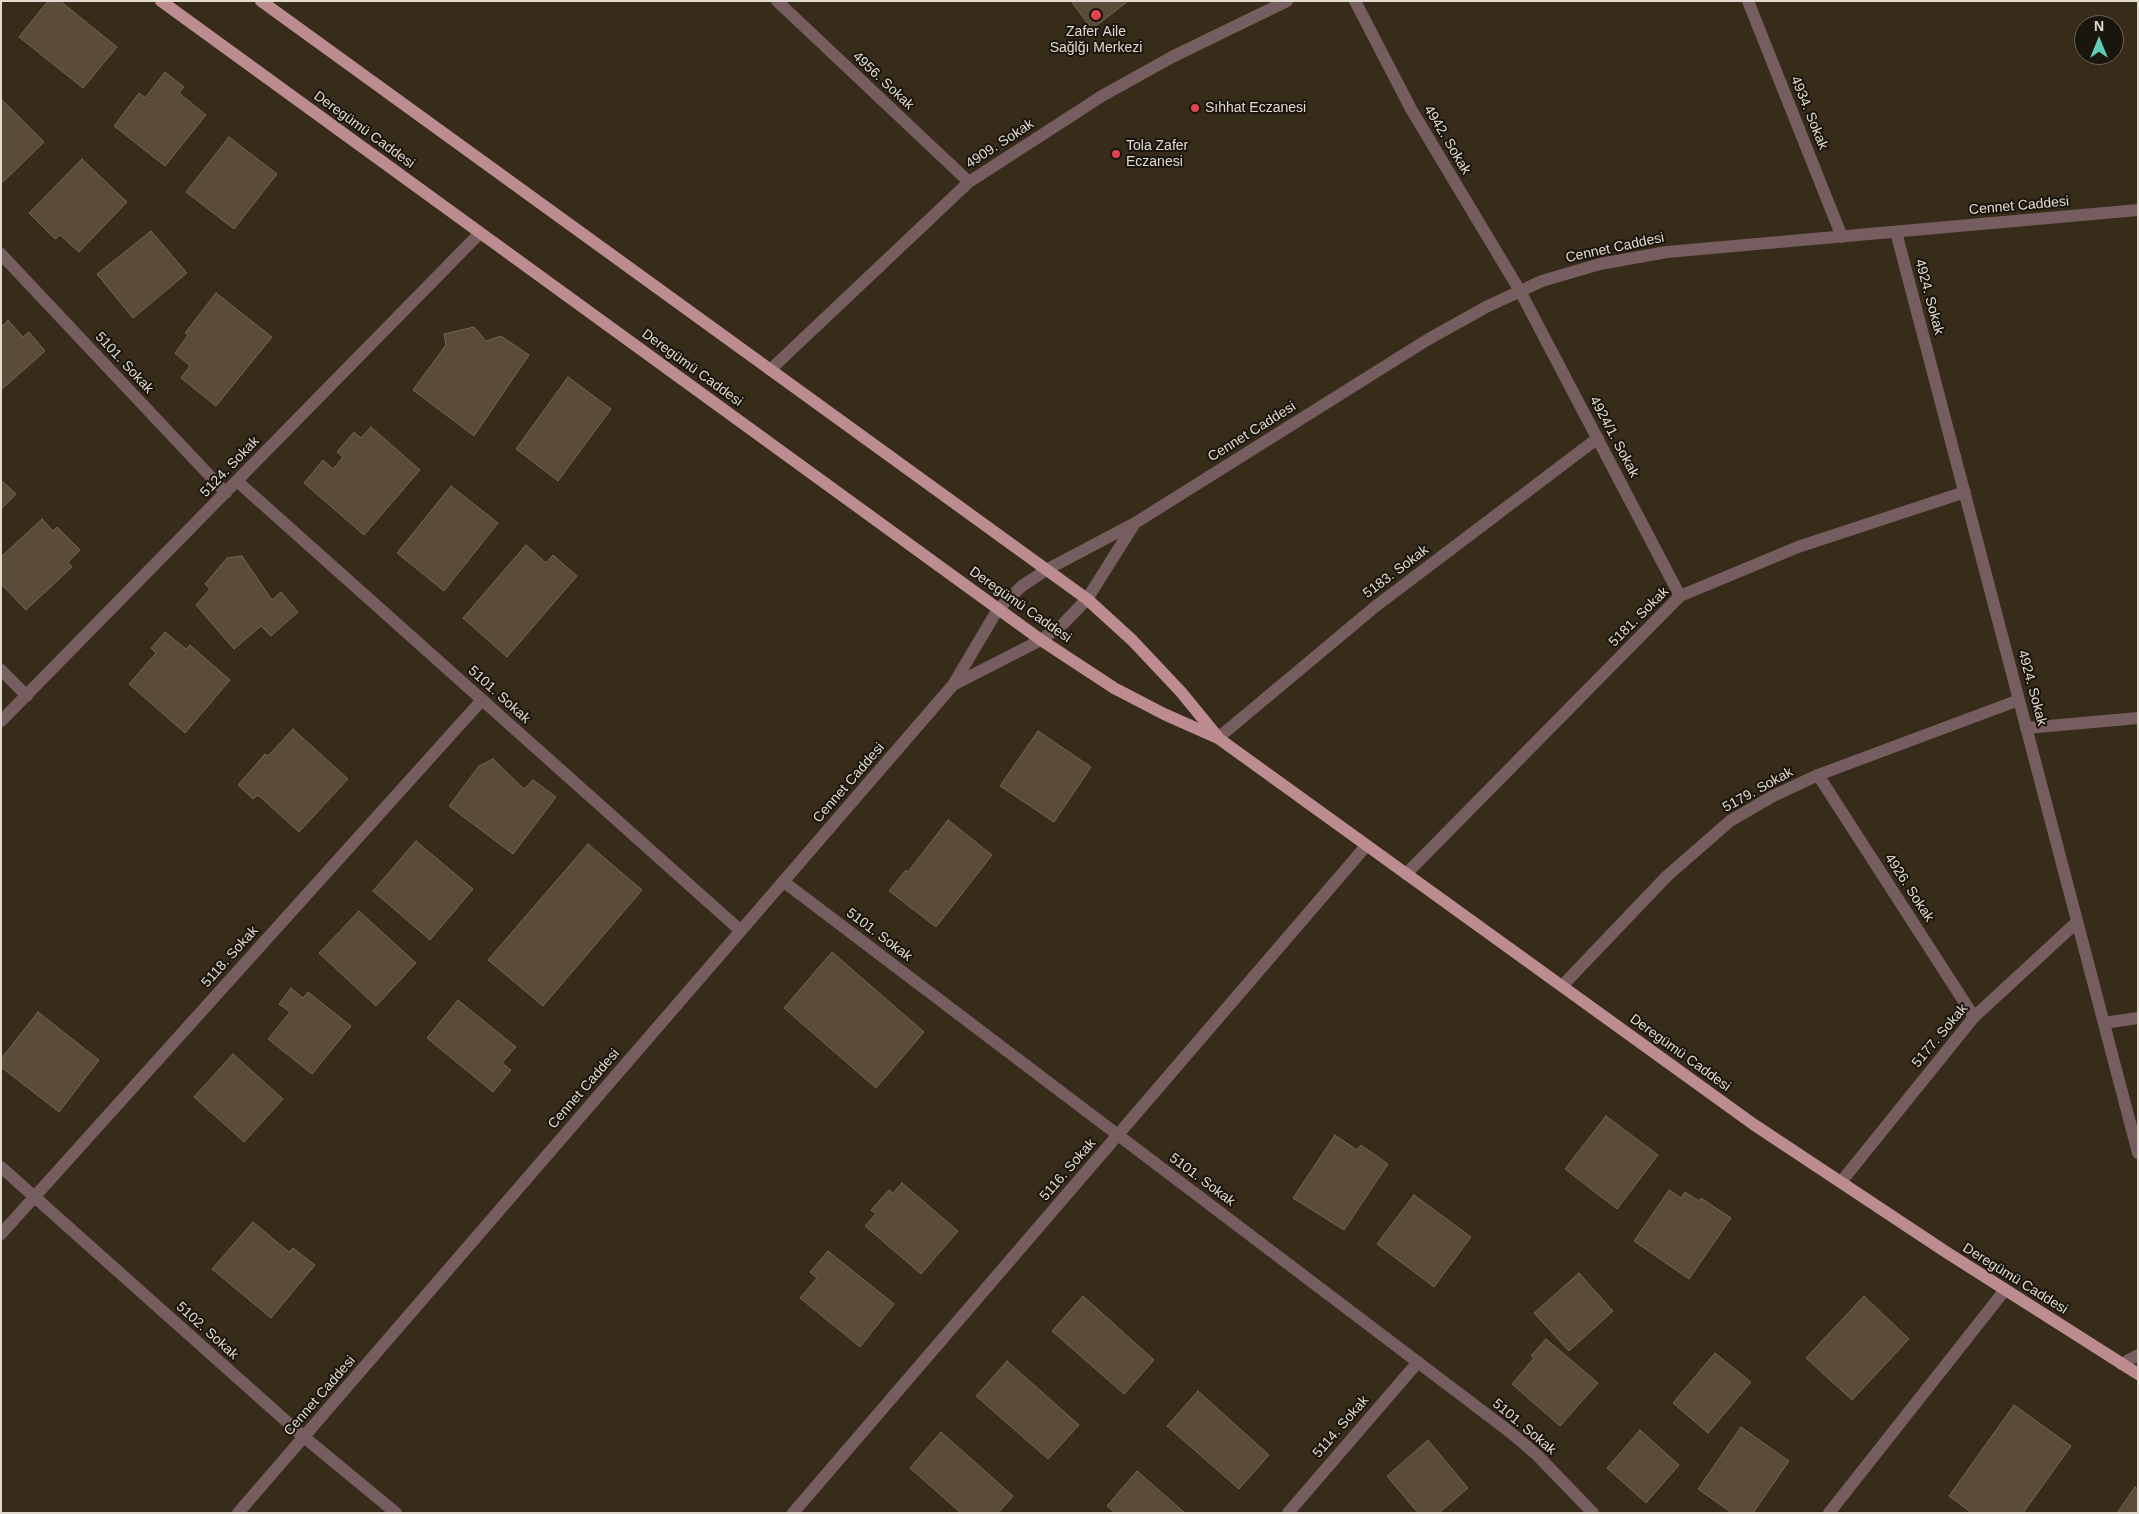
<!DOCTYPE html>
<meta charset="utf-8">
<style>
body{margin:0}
#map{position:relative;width:2139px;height:1514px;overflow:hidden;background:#372b19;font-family:Helvetica,sans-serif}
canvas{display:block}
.frame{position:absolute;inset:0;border:2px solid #e2dacf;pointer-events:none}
.north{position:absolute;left:2074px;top:15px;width:50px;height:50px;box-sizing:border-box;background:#1a150d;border:1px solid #6a645b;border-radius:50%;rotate:0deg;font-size:14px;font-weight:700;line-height:20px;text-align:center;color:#e2dacf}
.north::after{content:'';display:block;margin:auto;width:18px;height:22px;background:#5eceb8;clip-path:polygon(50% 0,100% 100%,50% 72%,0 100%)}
</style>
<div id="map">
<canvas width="2139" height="1514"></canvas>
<div class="frame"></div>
<div class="north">N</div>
</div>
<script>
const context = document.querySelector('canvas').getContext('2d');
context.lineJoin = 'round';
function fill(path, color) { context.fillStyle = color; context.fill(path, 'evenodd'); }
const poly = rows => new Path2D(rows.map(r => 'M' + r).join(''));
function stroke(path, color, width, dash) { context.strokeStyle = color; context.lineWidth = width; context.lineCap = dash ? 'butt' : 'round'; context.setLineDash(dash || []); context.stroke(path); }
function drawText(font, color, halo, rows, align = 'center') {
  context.font = font + ' Helvetica,sans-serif'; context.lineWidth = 4; context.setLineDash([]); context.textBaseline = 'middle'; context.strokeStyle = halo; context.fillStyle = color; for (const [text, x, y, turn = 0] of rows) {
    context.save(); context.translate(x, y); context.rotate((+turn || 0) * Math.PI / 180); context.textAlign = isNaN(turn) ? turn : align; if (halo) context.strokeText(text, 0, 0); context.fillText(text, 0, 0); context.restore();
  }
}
const building = poly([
 [48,1,60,1,117,47,83,88,19,37,48,1],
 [1071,1,1128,1,1092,29,1071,1],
 [165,72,184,87,179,93,206,115,165,166,114,126,139,93,145,98,165,72],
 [1,99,44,142,3,182,1,181,1,99],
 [229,137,277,174,234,229,186,192,229,137],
 [82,159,127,202,79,252,60,235,55,239,29,213,82,159],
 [151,231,187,273,133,318,97,274,151,231],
 [216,293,272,337,216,406,181,378,190,366,175,353,188,335,185,333,216,293],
 [8,320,23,337,29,332,45,351,1,390,1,323,3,326,8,320],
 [474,327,486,341,501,336,529,355,474,436,413,390,446,345,444,334,474,327],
 [568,377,611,409,558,481,516,449,568,377],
 [371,427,420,470,364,535,304,483,323,460,333,469,343,457,337,452,354,432,361,438,371,427],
 [1,480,16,494,1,509,1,480],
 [451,486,498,523,444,591,397,553,451,486],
 [42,519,53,531,57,527,80,550,68,562,72,567,26,610,1,584,1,557,42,519],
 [526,545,546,563,553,555,577,576,507,657,463,618,526,545],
 [242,556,272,600,281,592,298,612,271,636,261,626,234,649,196,605,210,589,205,584,227,558,242,556],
 [165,632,186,649,190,645,230,680,185,733,129,684,156,653,151,648,165,632],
 [293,729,348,779,299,832,258,795,253,799,238,785,265,754,268,756,293,729],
 [1038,731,1091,767,1054,822,1000,786,1038,731],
 [493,759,524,789,533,780,556,797,513,854,449,806,479,766,493,759],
 [948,820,992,855,936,927,889,891,906,870,908,872,948,820],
 [416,841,473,889,430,940,373,891,416,841],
 [588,844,642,890,543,1006,488,960,588,844],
 [359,911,416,963,376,1006,319,953,359,911],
 [832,952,924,1032,876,1088,784,1008,832,952],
 [291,988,303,998,308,992,351,1026,312,1074,268,1039,290,1012,279,1004,291,988],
 [458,1000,516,1047,502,1063,511,1070,493,1092,427,1038,458,1000],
 [38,1012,99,1060,59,1112,1,1067,1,1059,38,1012],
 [233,1054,283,1099,244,1142,194,1097,233,1054],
 [1606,1116,1658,1155,1617,1209,1565,1169,1606,1116],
 [1335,1135,1357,1150,1361,1145,1388,1164,1344,1230,1293,1198,1335,1135],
 [902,1183,958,1231,921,1274,865,1226,876,1214,871,1210,889,1190,893,1193,902,1183],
 [1669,1190,1681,1198,1685,1192,1699,1201,1701,1198,1731,1218,1689,1279,1634,1241,1669,1190],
 [1414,1195,1471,1237,1434,1287,1377,1244,1414,1195],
 [253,1222,289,1252,293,1248,315,1265,271,1318,212,1269,253,1222],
 [828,1251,894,1304,860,1347,800,1298,817,1278,810,1272,828,1251],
 [1579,1273,1613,1311,1569,1351,1534,1313,1579,1273],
 [1083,1296,1154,1360,1124,1394,1052,1331,1083,1296],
 [1864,1296,1909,1339,1852,1400,1806,1358,1864,1296],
 [1546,1339,1598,1383,1560,1426,1512,1384,1534,1358,1531,1356,1546,1339],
 [1715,1353,1751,1382,1708,1433,1673,1403,1715,1353],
 [1007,1361,1079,1425,1048,1459,976,1396,1007,1361],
 [1198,1391,1269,1455,1239,1489,1167,1426,1198,1391],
 [2014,1405,2071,1446,2023,1513,1972,1513,1949,1496,2014,1405],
 [1741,1427,1789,1461,1753,1513,1732,1513,1698,1489,1741,1427],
 [1640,1430,1679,1465,1646,1503,1607,1468,1640,1430],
 [941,1432,1013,1496,998,1513,961,1513,910,1468,941,1432],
 [1428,1440,1468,1488,1439,1513,1418,1513,1387,1476,1428,1440],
 [1137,1471,1185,1513,1115,1513,1107,1506,1137,1471],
 [2135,1487,2138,1489,2138,1513,2117,1513,2135,1487]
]);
fill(building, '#5b4b39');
stroke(building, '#776553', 1);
stroke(poly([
 [777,1,969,182],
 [1355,1,1411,109,1520,291,1680,596],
 [1748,1,1842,237],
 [1896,232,2138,1153],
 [1,254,226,493],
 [770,370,969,182,1102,96,1172,57,1287,1],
 [237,481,741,931],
 [1135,523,1427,340,1486,307,1542,281,1600,264,1667,252,2138,210],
 [1135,523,1087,599,1063,624,1041,640,953,685,998,609,1022,586,1046,570,1135,523],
 [1,670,27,696],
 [1,721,480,233],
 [2026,728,2138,718],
 [1218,738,1376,606,1598,438],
 [1818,775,1974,1017],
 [1406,874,1680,596,1798,547,1965,492],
 [784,882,1510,1432,1537,1455,1593,1513],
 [1562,986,1667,876,1730,821,1773,796,1818,775,2019,700],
 [2104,1023,2138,1018],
 [1,1167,304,1437,396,1513],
 [1841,1182,1974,1017,2077,922],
 [1,1234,482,700],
 [2121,1364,2138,1355],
 [238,1513,953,685],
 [793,1513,1366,846],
 [1288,1513,1418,1362],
 [1829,1513,2005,1290]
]), '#765d5f', 12);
stroke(poly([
 [161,1,1041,640,1114,688,1164,714,1218,738,1753,1124,1946,1252,2138,1374],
 [261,1,1087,599,1132,640,1181,692,1217,736]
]), '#bd8c90', 12);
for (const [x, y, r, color] of [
 [1096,15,6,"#e0444e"],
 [1195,108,5,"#e0444e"],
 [1116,154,5,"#e0444e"]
]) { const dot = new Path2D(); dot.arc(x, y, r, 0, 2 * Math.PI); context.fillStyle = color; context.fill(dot); stroke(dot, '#1a150d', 2); }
drawText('14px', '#e2dacf', '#1a150d', [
 ["Zafer Aile",1096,32,"center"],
 ["Sağlğı Merkezi",1096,48,"center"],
 ["Sıhhat Eczanesi",1205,108],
 ["Tola Zafer",1126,146],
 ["Eczanesi",1126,162]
], 'left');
drawText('14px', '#e2dacf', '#1a150d', [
 ["4956. Sokak",883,81,43],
 ["4934. Sokak",1809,113,68],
 ["Deregümü Caddesi",364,130,36],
 ["4942. Sokak",1447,140,59],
 ["4909. Sokak",1000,144,-33],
 ["Cennet Caddesi",2019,206,-5],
 ["Cennet Caddesi",1615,248,-12],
 ["4924. Sokak",1929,297,75],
 ["5101. Sokak",124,363,47],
 ["Deregümü Caddesi",692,368,36],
 ["Cennet Caddesi",1252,432,-32],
 ["4924/1. Sokak",1614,437,62],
 ["5124. Sokak",230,467,-46],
 ["5183. Sokak",1396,572,-37],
 ["Deregümü Caddesi",1020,605,35],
 ["5181. Sokak",1639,617,-45],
 ["4924. Sokak",2032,688,75],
 ["5101. Sokak",499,695,42],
 ["Cennet Caddesi",849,783,-49],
 ["5179. Sokak",1758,790,-29],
 ["4926. Sokak",1909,888,57],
 ["5101. Sokak",879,935,37],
 ["5118. Sokak",230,957,-48],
 ["5177. Sokak",1940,1036,-50],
 ["Deregümü Caddesi",1680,1053,36],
 ["Cennet Caddesi",584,1089,-49],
 ["5116. Sokak",1068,1170,-49],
 ["5101. Sokak",1202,1180,37],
 ["Deregümü Caddesi",2015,1279,32],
 ["5102. Sokak",207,1331,42],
 ["Cennet Caddesi",320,1396,-49],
 ["5114. Sokak",1341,1427,-49],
 ["5101. Sokak",1524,1427,40]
]);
</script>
